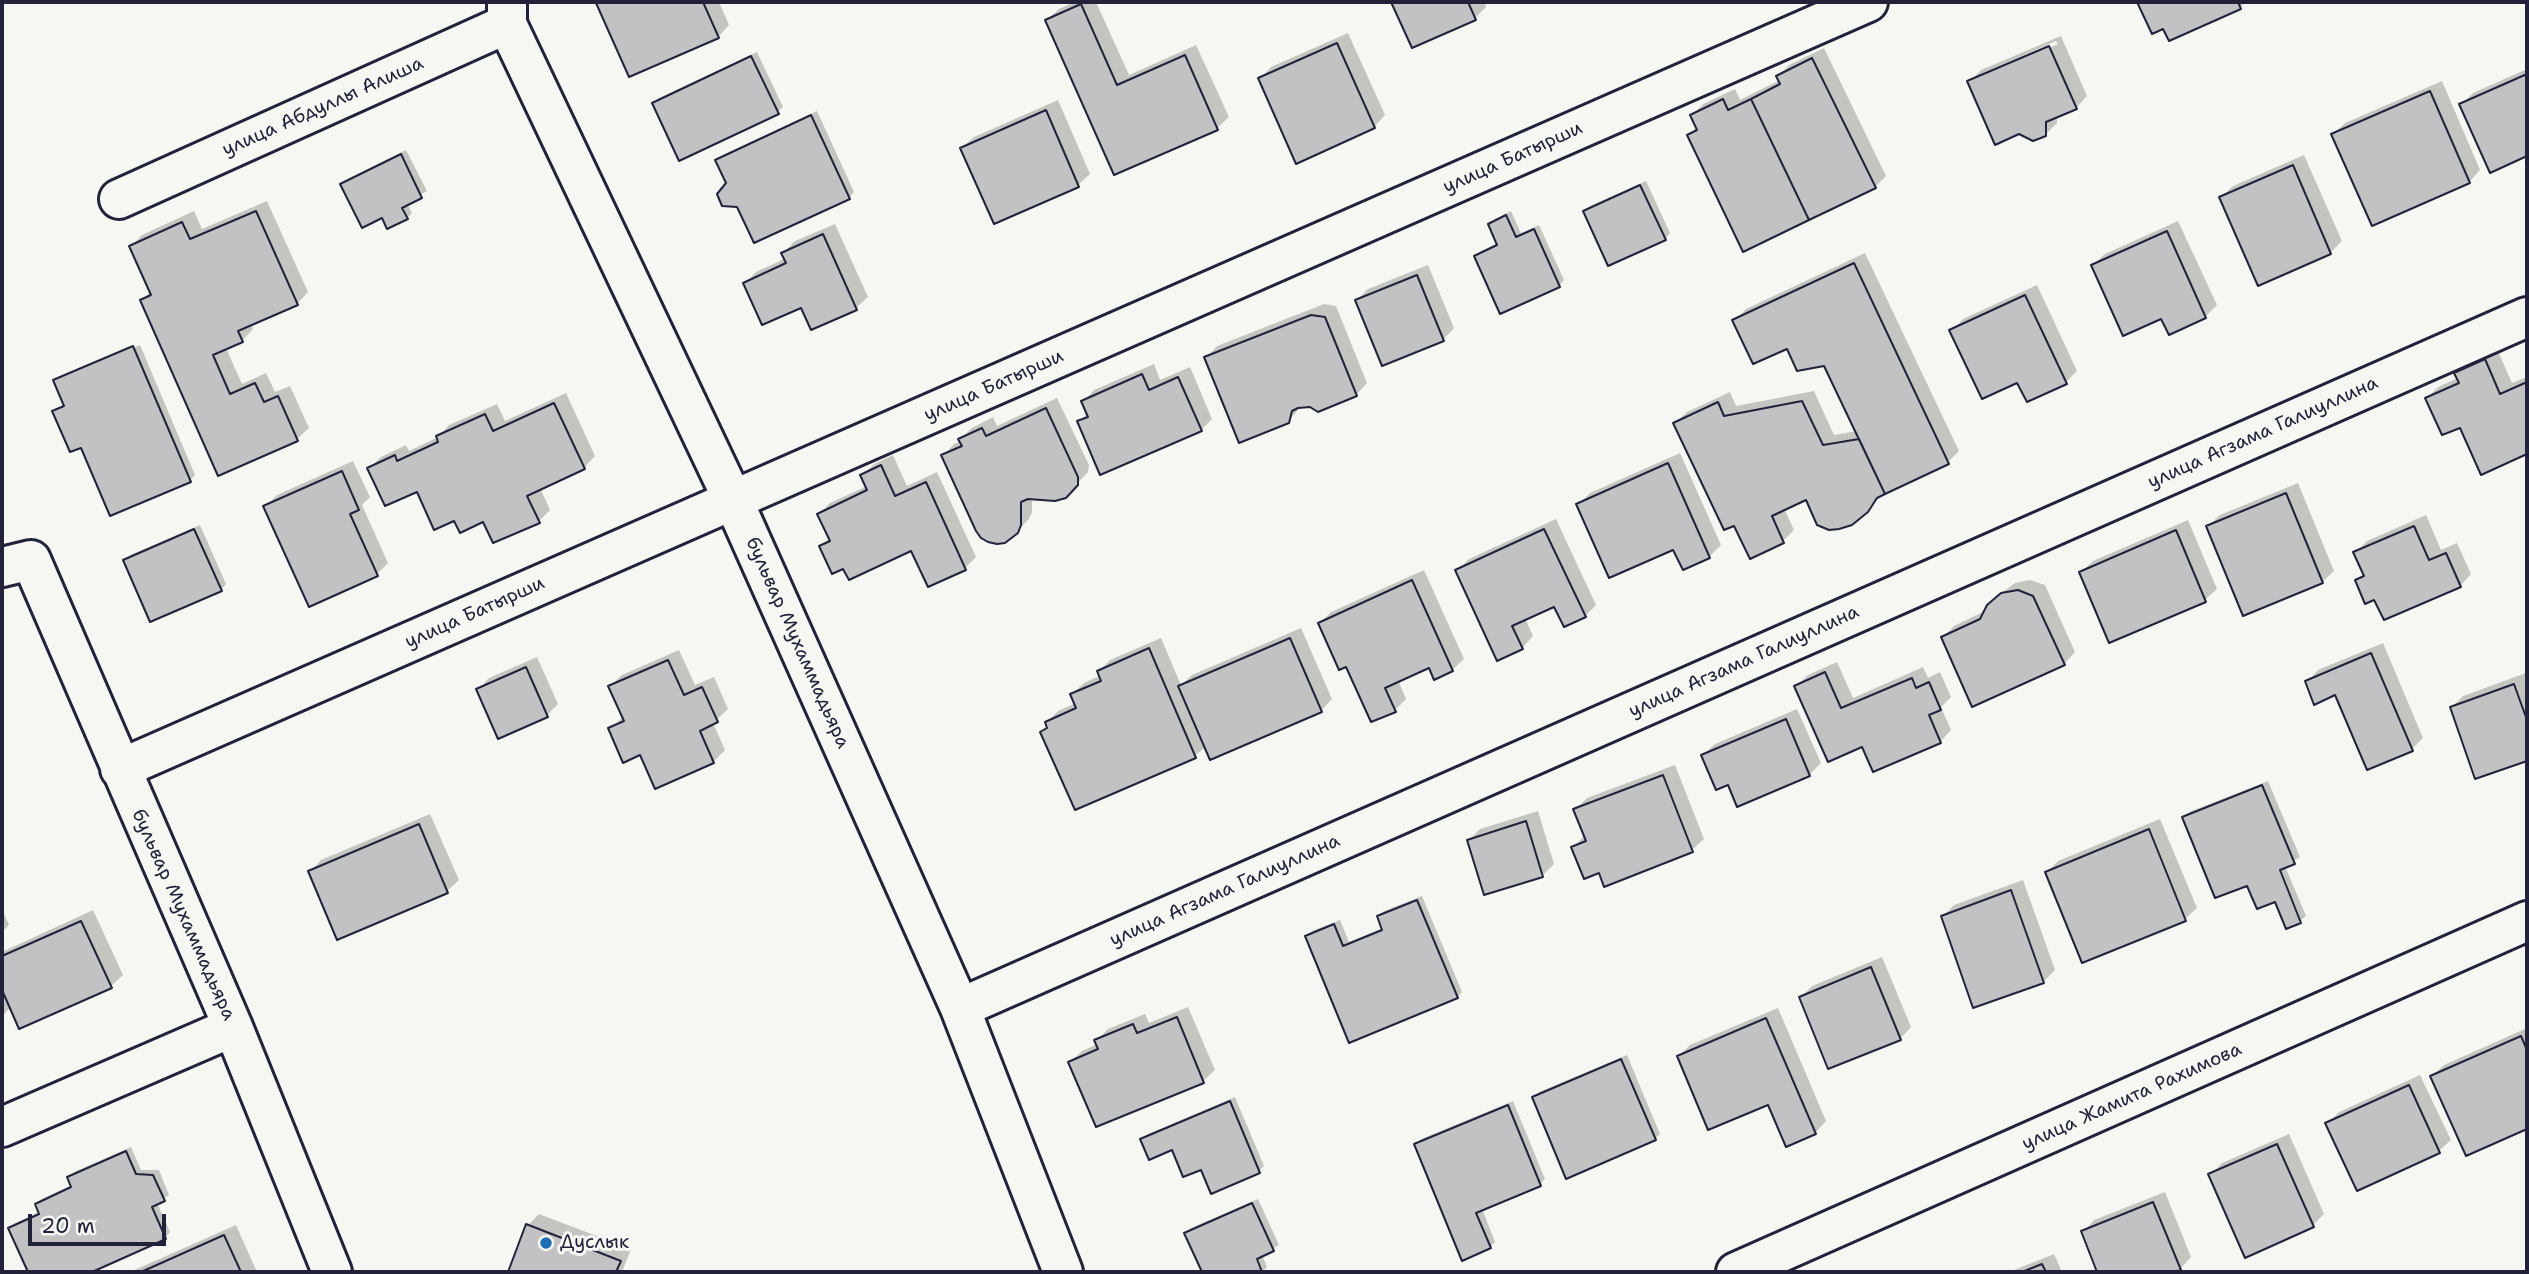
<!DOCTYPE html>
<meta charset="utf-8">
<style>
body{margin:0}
#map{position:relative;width:2529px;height:1274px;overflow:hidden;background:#f6f6f2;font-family:"Shantell Sans",sans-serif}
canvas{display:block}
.frame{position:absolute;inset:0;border:4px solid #22223b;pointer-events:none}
.scale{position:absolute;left:28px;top:1214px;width:138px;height:32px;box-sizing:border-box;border:4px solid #22223b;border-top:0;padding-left:9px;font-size:21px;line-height:24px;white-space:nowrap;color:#22223b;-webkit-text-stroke:5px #f6f6f2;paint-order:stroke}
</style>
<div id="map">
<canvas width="2529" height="1274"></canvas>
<div class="frame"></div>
<div class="scale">20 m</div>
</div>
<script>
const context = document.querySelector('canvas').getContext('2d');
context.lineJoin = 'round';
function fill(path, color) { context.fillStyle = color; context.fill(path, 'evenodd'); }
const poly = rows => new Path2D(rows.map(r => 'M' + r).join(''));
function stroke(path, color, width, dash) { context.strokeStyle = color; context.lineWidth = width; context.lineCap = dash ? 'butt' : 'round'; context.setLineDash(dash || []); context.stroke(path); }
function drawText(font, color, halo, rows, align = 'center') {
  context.font = font + ' "Shantell Sans",sans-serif'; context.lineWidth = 6; context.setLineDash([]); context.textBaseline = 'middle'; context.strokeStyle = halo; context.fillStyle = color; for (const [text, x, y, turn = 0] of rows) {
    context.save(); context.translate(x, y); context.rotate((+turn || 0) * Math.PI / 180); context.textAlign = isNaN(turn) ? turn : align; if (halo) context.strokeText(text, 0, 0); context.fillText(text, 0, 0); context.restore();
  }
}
fill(poly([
 [600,2,719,2,729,25,718,37,630,75],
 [1075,2,1096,2,1129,75,1196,45,1229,117,1217,128,1115,173,1047,20,1059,9],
 [1393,2,1484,2,1486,7,1475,18,1413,46],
 [2139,2,2246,2,2240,7,2153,32],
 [1348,33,1385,115,1374,127,1260,79,1271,67],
 [2061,36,2087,96,2076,108,2057,116,2057,123,2045,135,1969,82,1981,70],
 [2056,41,2058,44,1981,77,1981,74],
 [1824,48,1886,176,1875,187,1689,136,1697,127,1692,116,1703,104,1735,89,1740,100,1780,80,1778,76,1789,65],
 [757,52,783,107,777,112,654,103,659,98],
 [2527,69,2527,154,2491,171,2461,105,2473,93],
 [2442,81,2480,170,2469,182,2333,134,2345,123],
 [1058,100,1090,174,1078,185,995,222,962,148,974,137],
 [817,111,854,192,849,198,738,205,718,160,723,155],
 [406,150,427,191,407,203,412,213,407,218,382,215,342,184,348,179],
 [2304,155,2342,241,2330,253,2221,197,2233,186],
 [1646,181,1670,233,1665,239,1585,211,1590,206],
 [267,201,308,292,297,304,251,324,253,329,242,341,226,348,242,384,266,373,275,392,290,386,309,428,297,439,219,474,142,300,151,291,131,246,142,235,194,211,202,229],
 [1511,211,1521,233,1539,225,1564,280,1559,286,1476,256,1481,251,1498,243,1490,224,1495,219],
 [2178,221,2217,305,2205,317,2162,317,2093,265,2105,254],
 [835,224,868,297,856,308,812,327,802,306,745,283,756,272,786,258,783,253,795,241],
 [1865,253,1959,451,1948,462,1882,493,1867,510,1807,498,1784,508,1794,530,1783,541,1735,523,1675,423,1687,412,1730,392,1736,406,1814,391,1834,435,1857,431,1825,364,1735,321,1746,309],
 [1428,265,1454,328,1443,340,1357,300,1368,289],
 [2037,285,2077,371,2066,382,2018,381,1952,331,1963,319],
 [1324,304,1336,306,1367,383,1356,395,1301,406,1288,422,1206,358,1217,346],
 [140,345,195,475,190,480,82,445,54,411,65,404,55,380,59,376,59,379],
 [2497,349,2512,383,2527,377,2527,452,2482,472,2461,425,2427,398,2438,387,2458,378,2456,373,2468,362],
 [1154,364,1160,380,1190,367,1212,419,1201,430,1079,422,1088,413,1083,402,1094,390],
 [566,393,595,456,584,468,540,488,550,510,539,521,455,519,418,489,369,468,381,457,406,445,409,451,438,437,449,425,497,404,505,421],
 [1057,398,1089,465,1088,472,1073,488,1032,497,1032,512,1029,519,1011,537,943,456,954,444,961,441,960,440,972,428,993,417,997,426],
 [1680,453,1721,545,1709,557,1579,504,1590,493],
 [893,455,907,486,937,472,976,557,965,568,912,549,844,566,821,547,830,538,819,514,830,503,867,486,862,476,874,464],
 [353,461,370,497,362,505,388,563,377,574,265,507,277,495],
 [2298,483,2334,571,2322,582,2208,526,2220,515],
 [2426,515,2441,550,2457,543,2471,574,2460,586,2375,597,2357,580,2365,573,2356,552,2367,541],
 [1556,519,1596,605,1585,616,1555,604,1525,618,1533,636,1522,648,1457,571,1469,559],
 [2188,520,2217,589,2205,600,2081,572,2093,561],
 [200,525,226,584,221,590,125,561,130,555],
 [1424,570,1464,659,1452,670,1430,666,1398,680,1406,699,1395,710,1347,664,1320,623,1331,612],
 [2030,580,2045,585,2075,652,2064,664,1943,637,1954,626,1985,611,2000,594,2015,583],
 [1301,628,1332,699,1321,711,1206,746,1195,756,1075,808,1042,732,1048,726,1047,722,1058,711,1076,703,1072,694,1084,683,1101,675,1099,671,1110,660,1161,638,1181,685,1192,675],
 [2383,643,2423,738,2412,749,2336,693,2307,682,2318,670],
 [679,650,695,685,714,677,728,709,713,723,725,750,713,762,656,787,641,753,610,729,624,716,610,686,622,675],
 [537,657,558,704,547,715,478,690,489,678],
 [1837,662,1853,698,1923,667,1928,678,1940,672,1951,697,1941,707,1951,730,1940,742,1863,745,1796,686,1808,675],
 [2526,673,2527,759,2476,777,2452,707,2463,696],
 [1797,709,1821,763,1809,775,1729,782,1703,755,1715,744],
 [1675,765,1704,839,1692,850,1605,884,1600,870,1573,848,1585,835,1575,810,1587,798],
 [2268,781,2300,857,2285,866,2306,916,2300,921,2287,927,2276,900,2248,884,2184,818,2189,812],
 [1538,811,1554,864,1542,876,1469,840,1480,829],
 [430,814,459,880,447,891,310,872,321,860],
 [2160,819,2197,908,2185,919,2083,961,2047,872,2058,861],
 [2023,880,2055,970,2043,982,1943,916,1954,905],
 [1422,896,1462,992,1457,997,1307,936,1312,931,1340,920,1349,942,1383,928,1379,916,1384,911],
 [2,909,9,925,2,932],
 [93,910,123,975,111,986,11,1007,2,1016,2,952],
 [1882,957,1911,1027,1900,1039,1801,997,1812,986],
 [1188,1007,1215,1070,1203,1081,1097,1125,1070,1062,1082,1051,1098,1044,1096,1041,1108,1029,1145,1014,1149,1023],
 [1778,1008,1826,1121,1815,1133,1769,1103,1679,1056,1690,1045],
 [2527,1028,2527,1127,2466,1154,2432,1076,2444,1065],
 [1627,1055,1660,1134,1655,1139,1534,1098,1539,1092],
 [2420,1075,2451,1140,2439,1151,2327,1124,2339,1112],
 [1235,1097,1264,1166,1259,1171,1202,1167,1173,1148,1142,1139,1148,1134],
 [1513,1101,1545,1179,1540,1184,1482,1209,1495,1242,1490,1247,1416,1145,1421,1139],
 [2289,1134,2324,1214,2313,1225,2210,1175,2222,1163],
 [131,1147,141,1170,159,1170,169,1195,157,1203,170,1232,165,1238,88,1272,30,1272,10,1228,15,1223,40,1212,37,1204,42,1199,72,1185,69,1178,74,1172],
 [2165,1192,2191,1257,2180,1269,2171,1272,2099,1272,2083,1232,2094,1220],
 [1258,1199,1279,1245,1262,1255,1267,1267,1262,1272,1204,1272,1186,1233,1191,1228],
 [539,1214,631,1249,622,1272,510,1272,528,1225],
 [236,1225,257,1272,130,1272],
 [2054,1254,2062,1272,2009,1272]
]), '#0003');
const building = poly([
 [703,2,719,38,629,77,596,3,703,2],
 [1391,2,1468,2,1476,20,1412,48,1391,2],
 [2137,2,2238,2,2241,9,2169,41,2163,29,2152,34,2137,2],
 [1081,4,1117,85,1185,55,1218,130,1114,175,1045,20,1081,4],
 [1337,43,1375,128,1296,164,1258,78,1337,43],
 [2049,46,2077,109,2046,122,2046,136,2033,141,2019,134,1995,145,1967,81,2049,46],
 [751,56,779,114,679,161,652,103,751,56],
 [1812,58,1876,188,1809,220,1751,99,1780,84,1776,76,1812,58],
 [2527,74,2527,156,2490,173,2459,104,2527,74],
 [2430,91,2470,183,2372,226,2331,134,2430,91],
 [1723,99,1728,110,1751,99,1809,220,1743,252,1687,135,1697,130,1690,115,1723,99],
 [1046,110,1079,187,994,224,960,148,1046,110],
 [811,115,850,199,754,243,737,207,722,206,717,194,726,183,715,160,811,115],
 [401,154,422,198,402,208,408,219,387,229,382,218,362,228,340,184,401,154],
 [2293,165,2331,254,2258,286,2219,197,2293,165],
 [1640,185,1666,240,1608,266,1583,211,1640,185],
 [256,211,298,305,238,331,243,342,213,355,230,394,255,383,264,402,278,396,298,441,218,476,140,300,151,295,129,246,182,222,190,239,256,211],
 [1506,215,1516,237,1534,229,1560,287,1500,314,1474,256,1497,245,1488,224,1506,215],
 [2167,231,2206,318,2169,335,2161,319,2123,336,2091,265,2167,231],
 [823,234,857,310,811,330,801,308,762,325,743,283,786,263,781,253,823,234],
 [1854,263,1949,464,1885,494,1824,366,1797,371,1787,349,1753,364,1732,320,1854,263],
 [1417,275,1444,341,1382,366,1355,300,1417,275],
 [2025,295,2067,384,2027,402,2017,383,1982,399,1949,330,2025,295],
 [1311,315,1325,317,1357,396,1318,412,1310,407,1298,408,1292,411,1289,423,1239,443,1204,357,1311,315],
 [133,346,191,482,110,516,81,448,70,452,52,411,64,406,53,380,133,346],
 [2485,359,2500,394,2527,382,2527,454,2481,475,2460,428,2442,435,2425,398,2459,383,2454,373,2485,359],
 [1142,374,1149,390,1178,377,1202,431,1100,475,1077,421,1088,417,1081,401,1142,374],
 [1802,401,1823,445,1859,439,1885,494,1877,498,1868,512,1852,525,1839,529,1829,530,1817,525,1806,500,1772,516,1784,543,1750,559,1734,526,1724,530,1673,423,1718,402,1724,416,1802,401],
 [554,403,585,469,527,496,540,523,493,543,483,522,460,533,454,521,434,530,417,492,385,506,367,468,395,455,397,461,438,442,436,436,485,414,493,431,554,403],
 [1046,408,1078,477,1078,485,1066,498,1055,501,1028,499,1021,502,1021,525,1018,533,1005,543,997,544,988,542,981,538,976,531,941,455,962,446,958,439,982,428,986,436,1046,408],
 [1668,463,1710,558,1683,570,1673,550,1609,578,1576,504,1668,463],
 [881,465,895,496,926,482,966,570,928,587,911,551,849,580,843,569,832,574,819,546,830,541,817,514,867,490,860,475,881,465],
 [342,471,359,510,350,514,378,576,309,607,263,506,342,471],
 [2286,493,2323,583,2243,616,2206,526,2286,493],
 [2414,526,2429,560,2446,553,2461,587,2384,620,2374,600,2365,604,2355,580,2364,576,2353,552,2414,526],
 [194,529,222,591,150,622,123,560,194,529],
 [1544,529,1586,617,1564,627,1554,607,1512,626,1523,649,1497,661,1455,570,1544,529],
 [2176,530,2206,602,2109,643,2079,572,2176,530],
 [1412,580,1453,671,1434,680,1429,668,1385,688,1396,712,1371,722,1346,667,1339,670,1318,623,1412,580],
 [2018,590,2033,596,2065,665,1972,707,1941,637,1980,619,1987,605,2001,593,2018,590],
 [1290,638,1322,712,1210,760,1178,686,1290,638],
 [1149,648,1196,758,1075,810,1040,732,1047,728,1045,722,1076,708,1070,694,1101,681,1097,671,1149,648],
 [2371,653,2413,751,2367,770,2335,695,2314,705,2305,681,2371,653],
 [668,660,684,695,702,687,718,722,700,731,714,763,655,789,640,755,623,763,608,728,624,721,608,686,668,660],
 [526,667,548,717,498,739,476,689,526,667],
 [1825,672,1841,708,1912,678,1916,688,1929,682,1941,710,1929,715,1941,743,1873,772,1862,747,1828,762,1794,686,1825,672],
 [2514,684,2527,720,2527,761,2475,779,2450,707,2514,684],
 [1786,719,1810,776,1737,807,1728,785,1716,790,1701,755,1786,719],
 [1663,775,1693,852,1604,887,1599,873,1584,879,1571,847,1586,841,1573,809,1663,775],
 [2262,785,2295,864,2280,870,2301,923,2286,929,2275,902,2257,909,2247,886,2215,898,2182,817,2262,785],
 [1526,821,1543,877,1484,895,1467,840,1526,821],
 [419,824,448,893,337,940,308,871,419,824],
 [2149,829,2186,921,2082,963,2045,872,2149,829],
 [2011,890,2044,983,1973,1008,1941,916,2011,890],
 [1417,900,1458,998,1349,1043,1305,936,1334,924,1343,946,1382,930,1377,916,1417,900],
 [81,921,112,988,19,1029,2,990,2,956,81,921],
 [1871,967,1901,1040,1828,1069,1799,997,1871,967],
 [1177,1017,1204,1083,1096,1127,1068,1062,1098,1049,1094,1040,1133,1024,1137,1033,1177,1017],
 [1766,1018,1816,1134,1786,1147,1768,1105,1708,1130,1677,1056,1766,1018],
 [2521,1036,2527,1050,2527,1129,2466,1156,2430,1076,2521,1036],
 [1621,1059,1656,1140,1566,1179,1532,1097,1621,1059],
 [2409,1085,2440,1153,2357,1191,2325,1123,2409,1085],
 [1230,1101,1260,1173,1211,1194,1201,1170,1183,1177,1172,1150,1149,1160,1140,1139,1230,1101],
 [1508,1105,1541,1186,1476,1213,1491,1248,1462,1261,1414,1144,1508,1105],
 [2277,1144,2314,1227,2245,1258,2208,1174,2277,1144],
 [126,1151,136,1174,153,1175,165,1201,152,1207,166,1239,92,1272,28,1272,8,1228,39,1214,35,1204,71,1187,67,1177,126,1151],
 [2153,1202,2181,1270,2175,1272,2097,1272,2081,1231,2153,1202],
 [1252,1203,1274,1251,1257,1259,1262,1272,1202,1272,1184,1233,1252,1203],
 [526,1224,621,1261,616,1272,508,1272,526,1224],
 [224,1235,241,1272,141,1272,224,1235],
 [2042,1264,2046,1272,2022,1272,2042,1264]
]);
fill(building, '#c2c2c4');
stroke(building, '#22223b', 2);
const street = poly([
 [507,24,733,500,960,1008,1063,1272],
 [119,199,507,24,507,2],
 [2,567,31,560,233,1027,332,1272],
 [120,769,1868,2],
 [960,1008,2527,317],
 [2,1127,233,1027],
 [1736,1272,2527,921]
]);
stroke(street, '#22223b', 44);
stroke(street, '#f6f6f2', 38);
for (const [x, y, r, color] of [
 [546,1243,7,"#1f6fb2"]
]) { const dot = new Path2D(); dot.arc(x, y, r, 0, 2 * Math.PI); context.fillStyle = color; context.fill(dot); stroke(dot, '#f6f6f2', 2.5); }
drawText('19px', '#22223b', '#f6f6f2', [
 ["улица Абдуллы Алиша",323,107,-24],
 ["улица Батырши",1513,158,-24],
 ["улица Батырши",994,386,-24],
 ["улица Агзама Галиуллина",2263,433,-24],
 ["улица Батырши",475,613,-24],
 ["бульвар Мухаммадьяра",797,643,66],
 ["улица Агзама Галиуллина",1744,662,-24],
 ["улица Агзама Галиуллина",1225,891,-24],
 ["бульвар Мухаммадьяра",183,915,66],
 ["улица Жамита Рахимова",2132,1097,-24]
]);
drawText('19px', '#22223b', '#f6f6f2', [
 ["Дуслык",560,1243]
], 'left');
</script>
